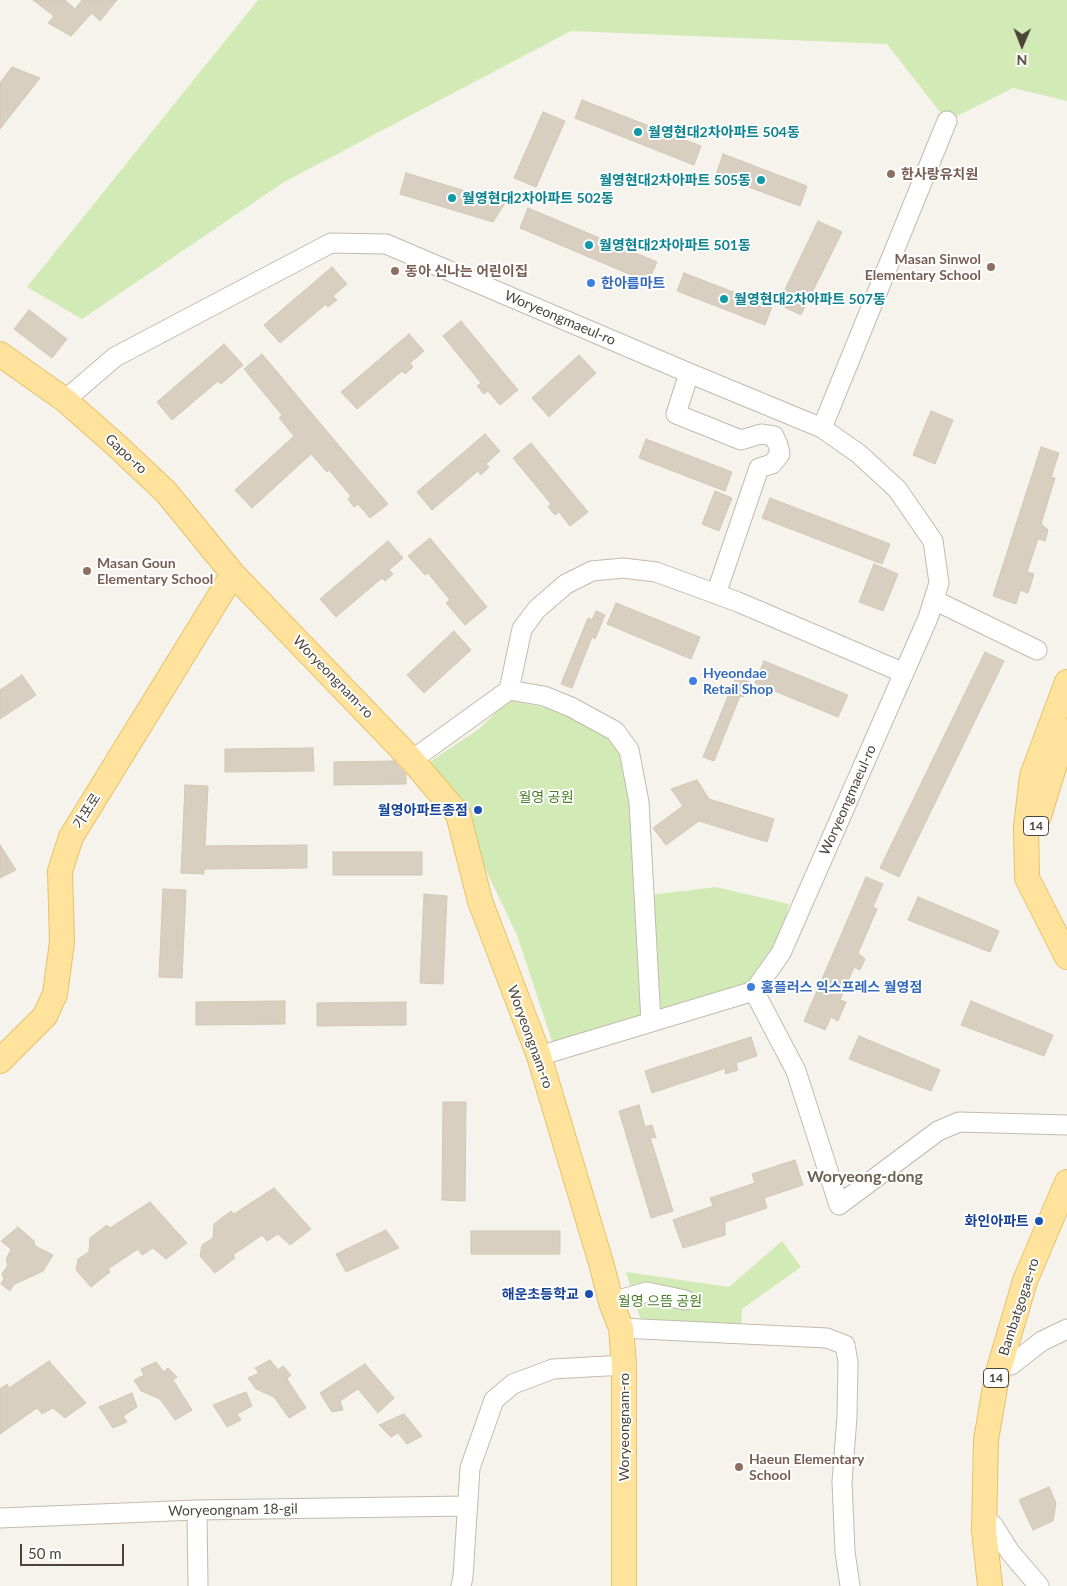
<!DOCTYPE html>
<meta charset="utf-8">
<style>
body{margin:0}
#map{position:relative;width:1067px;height:1586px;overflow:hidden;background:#f6f3ec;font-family:Lato,sans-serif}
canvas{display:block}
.north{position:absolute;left:997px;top:20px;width:50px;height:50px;-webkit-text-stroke:4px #fff;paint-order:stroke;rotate:181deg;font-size:14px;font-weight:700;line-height:20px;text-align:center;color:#4b4439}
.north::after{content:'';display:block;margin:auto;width:18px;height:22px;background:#4b4439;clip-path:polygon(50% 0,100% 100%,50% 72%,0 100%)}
.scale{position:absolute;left:20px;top:1544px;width:104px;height:22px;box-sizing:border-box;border:2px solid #4b4439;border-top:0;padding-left:6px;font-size:15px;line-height:18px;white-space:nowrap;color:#4b4439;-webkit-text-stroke:4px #fff;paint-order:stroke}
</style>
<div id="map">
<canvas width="1067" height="1586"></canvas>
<div class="north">N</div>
<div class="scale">50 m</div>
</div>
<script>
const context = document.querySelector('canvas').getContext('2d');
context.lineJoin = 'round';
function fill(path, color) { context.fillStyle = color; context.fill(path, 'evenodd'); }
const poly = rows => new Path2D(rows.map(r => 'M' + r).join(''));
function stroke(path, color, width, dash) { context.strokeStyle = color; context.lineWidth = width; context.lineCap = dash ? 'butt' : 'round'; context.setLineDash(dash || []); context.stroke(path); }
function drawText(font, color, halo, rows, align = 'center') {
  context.font = font + ' Lato,"Noto Sans KR",sans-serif'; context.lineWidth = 4; context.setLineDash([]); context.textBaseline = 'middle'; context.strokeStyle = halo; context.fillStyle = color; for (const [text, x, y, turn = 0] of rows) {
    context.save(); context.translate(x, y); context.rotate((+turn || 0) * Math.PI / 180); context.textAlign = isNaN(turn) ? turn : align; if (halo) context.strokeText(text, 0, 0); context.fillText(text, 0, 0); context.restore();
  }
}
fill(poly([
 [258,0,1067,0,1067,101,1013,88,947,121,887,44,571,31,284,182,82,319,27,287],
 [509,700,574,714,611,734,627,765,644,890,645,1017,554,1047,517,935,468,833,431,761,479,729],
 [716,887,789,904,778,949,746,988,656,1017,650,895],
 [782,1241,801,1267,742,1309,741,1332,642,1324,626,1272,729,1287]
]), '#d2eab5');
const building = poly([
 [33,0,65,0,75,9,82,0,117,0,100,21,92,13,71,36,48,23,54,16,33,0],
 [12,67,40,78,0,129,0,83,12,67],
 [582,100,701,146,694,165,575,118,582,100],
 [543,112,565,121,536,187,514,178,543,112],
 [723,154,807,186,800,206,716,175,723,154],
 [406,173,505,203,493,222,400,194,406,173],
 [528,208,657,262,648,282,520,228,528,208],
 [818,221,842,232,801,315,778,304,818,221],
 [332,267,347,284,333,296,337,300,328,307,326,304,280,343,264,325,332,267],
 [684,273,772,307,765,325,677,291,684,273],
 [29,310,67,339,52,358,14,329,29,310],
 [461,321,518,390,500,405,488,391,484,394,477,386,481,383,443,336,461,321],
 [409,334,424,351,410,363,413,367,405,374,402,371,357,409,341,392,409,334],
 [224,344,243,365,221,384,218,381,172,420,157,402,224,344],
 [262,354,388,504,370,518,358,504,354,507,348,499,351,496,329,470,327,472,311,454,252,508,235,490,294,436,279,418,282,415,244,369,262,354],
 [579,355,596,373,549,417,532,398,579,355],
 [931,411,953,420,935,464,913,455,931,411],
 [485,434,500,451,486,464,489,467,481,475,478,471,432,510,417,492,485,434],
 [646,439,732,472,725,491,639,458,646,439],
 [531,443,588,512,570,526,559,512,555,515,548,507,551,504,513,458,531,443],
 [1041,447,1059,453,1051,477,1055,478,1041,524,1048,530,1045,541,1038,539,1027,572,1034,574,1028,593,1020,590,1016,604,993,596,1041,447],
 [715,491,732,498,719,531,702,524,715,491],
 [770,498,890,544,882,564,762,518,770,498],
 [430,538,487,607,465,625,446,603,450,600,428,573,425,575,408,556,430,538],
 [388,541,403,558,389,570,393,574,385,581,382,578,336,617,320,599,388,541],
 [874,564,898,574,883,611,859,602,874,564],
 [616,603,700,637,691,659,607,624,616,603],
 [596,611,605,615,595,639,592,637,572,688,561,684,588,618,592,620,596,611],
 [454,631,471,650,424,693,407,675,454,631],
 [985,652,1004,661,899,877,880,868,985,652],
 [764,661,848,695,838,717,755,683,764,661],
 [22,675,36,695,0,719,0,690,22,675],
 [736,677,749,682,743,697,740,696,714,761,703,757,736,677],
 [313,748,314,771,225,772,225,749,313,748],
 [394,761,406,774,406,784,334,785,334,762,394,761],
 [697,780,709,799,774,819,767,842,699,821,666,845,653,828,683,806,671,789,697,780],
 [185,785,208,786,205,846,307,845,307,868,204,869,204,874,181,873,185,785],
 [0,845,16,870,0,878,0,845],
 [333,852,422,852,422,875,333,875,333,852],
 [866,877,883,884,873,907,877,909,858,953,865,959,860,970,854,967,840,1000,846,1002,838,1021,831,1017,825,1030,804,1021,866,877],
 [163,889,186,890,182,978,159,977,163,889],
 [424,894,447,896,443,984,420,983,424,894],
 [918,897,999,931,990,952,908,920,918,897],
 [285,1001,285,1024,196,1025,196,1002,285,1001],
 [971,1001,1053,1035,1044,1056,961,1025,971,1001],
 [406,1002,406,1025,317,1026,317,1003,406,1002],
 [859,1036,940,1070,931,1091,849,1059,859,1036],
 [751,1037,757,1056,736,1063,738,1070,725,1074,726,1068,652,1093,645,1071,751,1037],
 [443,1102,466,1102,465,1201,442,1200,443,1102],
 [639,1105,645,1127,652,1125,656,1138,650,1137,673,1211,651,1218,619,1111,639,1105],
 [795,1160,803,1185,764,1198,767,1208,725,1222,725,1235,683,1248,673,1220,713,1206,710,1198,755,1183,752,1174,795,1160],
 [274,1188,311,1229,290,1245,278,1234,267,1241,262,1235,233,1255,235,1258,215,1273,200,1256,202,1245,213,1238,214,1224,231,1211,234,1214,274,1188],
 [150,1202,187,1243,166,1259,153,1248,142,1255,138,1249,108,1269,110,1272,91,1287,76,1270,78,1259,89,1252,90,1238,107,1225,110,1228,150,1202],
 [18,1227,34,1241,35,1246,53,1255,43,1271,13,1285,10,1291,1,1284,4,1279,2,1274,8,1265,6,1260,11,1249,1,1241,18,1227],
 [386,1230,399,1248,346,1272,336,1254,386,1230],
 [471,1231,560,1231,560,1254,471,1254,471,1231],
 [270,1360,278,1370,283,1366,291,1375,287,1379,306,1408,289,1418,274,1397,256,1389,248,1378,259,1373,255,1368,270,1360],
 [49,1361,86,1403,65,1418,53,1408,42,1414,37,1408,0,1434,0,1389,7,1384,9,1388,49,1361],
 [156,1362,164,1372,168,1368,177,1377,173,1380,192,1410,175,1420,160,1399,141,1391,134,1380,144,1375,141,1369,156,1362],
 [365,1364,394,1398,378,1413,358,1389,340,1401,343,1410,332,1412,320,1393,365,1364],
 [246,1392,252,1406,237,1414,241,1420,227,1427,213,1405,246,1392],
 [132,1393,137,1407,123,1416,127,1422,113,1428,99,1407,132,1393],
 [404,1414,422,1436,407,1444,398,1433,391,1437,379,1425,404,1414],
 [1049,1487,1056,1503,1053,1521,1033,1530,1019,1500,1049,1487]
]);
fill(building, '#d8cfc1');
stroke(building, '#d3c7b4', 1);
const minor = poly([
 [689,373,676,414,741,440,761,434,774,436,778,445,780,454,772,464,759,468,716,594],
 [65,400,115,357,331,243,386,244,689,373,822,428,859,454,897,489,933,541,939,583,928,618,781,953,754,991,539,1056],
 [822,428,947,121],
 [934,600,1037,650],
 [509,690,544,696,571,707,615,731,629,750,639,802,651,1022],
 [412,760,509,690,522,629,537,609,566,584,592,571,623,568,656,572,738,602,904,673],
 [754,991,796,1071,839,1205,938,1131,959,1122,1067,1125],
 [611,1302,647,1292,685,1300],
 [621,1328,827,1338,845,1345,848,1362,847,1417,842,1482,845,1552,850,1586],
 [1011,1365,1042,1341,1067,1329],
 [197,1510,198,1586],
 [0,1518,197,1510,467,1506],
 [993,1525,1010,1552,1039,1586],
 [461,1586,463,1577,470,1468,494,1400,513,1384,553,1369,624,1365]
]);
const major = poly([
 [0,354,65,400,116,445,166,492,233,574,412,760,458,814,480,901,539,1056,602,1266,611,1302,621,1328,624,1365,624,1586],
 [1067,682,1032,776,1026,827,1027,878,1067,957],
 [1039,816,1065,731],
 [0,1061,45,1016,55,994,62,942,60,871,71,837,233,574],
 [990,1586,984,1530,986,1440,997,1376,1025,1281,1067,1182]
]);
stroke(minor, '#c2bbae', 21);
stroke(major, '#e6c16a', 26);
stroke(minor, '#fff', 19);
stroke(major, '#ffe39c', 24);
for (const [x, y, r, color] of [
 [638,132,5,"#0f9aa8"],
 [891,174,5,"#8d6e63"],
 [761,180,5,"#0f9aa8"],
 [452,198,5,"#0f9aa8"],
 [589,245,5,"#0f9aa8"],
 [991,267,5,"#8d6e63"],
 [395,271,5,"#8d6e63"],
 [591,283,5,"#3f7fe0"],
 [724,299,5,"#0f9aa8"],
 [87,571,5,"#8d6e63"],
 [693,681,5,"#3f7fe0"],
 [478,810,5,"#1a4fb4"],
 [751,987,5,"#3f7fe0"],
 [1039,1221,5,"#1a4fb4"],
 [589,1294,5,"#1a4fb4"],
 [739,1467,5,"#8d6e63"]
]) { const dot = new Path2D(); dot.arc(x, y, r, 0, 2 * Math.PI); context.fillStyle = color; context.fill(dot); stroke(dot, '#fff', 2); }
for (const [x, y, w] of [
 [1036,826,25],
 [996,1378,25]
]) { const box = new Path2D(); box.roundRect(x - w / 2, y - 9.5, w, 19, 4); context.fillStyle = '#fff'; context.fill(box); stroke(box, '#4b4439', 1); }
drawText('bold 12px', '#4b4439', null, [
 ["14",1036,826],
 ["14",996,1378]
]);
drawText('bold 14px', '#0d838f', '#fff', [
 ["월영현대2차아파트 504동",648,132],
 ["월영현대2차아파트 505동",751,180,"right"],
 ["월영현대2차아파트 502동",462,198],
 ["월영현대2차아파트 501동",599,245],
 ["월영현대2차아파트 507동",734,299]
], 'left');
drawText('bold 14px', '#785e54', '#fff', [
 ["한사랑유치원",901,174],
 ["Masan Sinwol",981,259,"right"],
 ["Elementary School",981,275,"right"],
 ["동아 신나는 어린이집",405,271],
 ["Masan Goun",97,563],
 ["Elementary School",97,579],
 ["Haeun Elementary",749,1459],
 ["School",749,1475]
], 'left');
drawText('bold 14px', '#366cbe', '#fff', [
 ["한아름마트",601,283],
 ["Hyeondae",703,673],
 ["Retail Shop",703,689],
 ["홈플러스 익스프레스 월영점",761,987]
], 'left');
drawText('14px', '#4b4439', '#fff', [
 ["Woryeongmaeul-ro",560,318,23],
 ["Gapo-ro",126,454,43],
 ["Woryeongnam-ro",333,677,46],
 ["Woryeongmaeul-ro",848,800,-66],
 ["가포로",87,811,-58],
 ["Woryeongnam-ro",530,1037,70],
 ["Bambatgogae-ro",1019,1307,-72],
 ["Woryeongnam-ro",624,1427,-90],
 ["Woryeongnam 18-gil",233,1510,-1]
]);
drawText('14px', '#4a7f2a', '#fff', [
 ["월영 공원",546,797],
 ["월영 으뜸 공원",660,1301]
]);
drawText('bold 14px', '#164399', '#fff', [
 ["월영아파트종점",468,810],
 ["화인아파트",1029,1221],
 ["해운초등학교",579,1294]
], 'right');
drawText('bold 16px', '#6e6250', '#fff', [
 ["Woryeong-dong",865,1177]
]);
</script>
